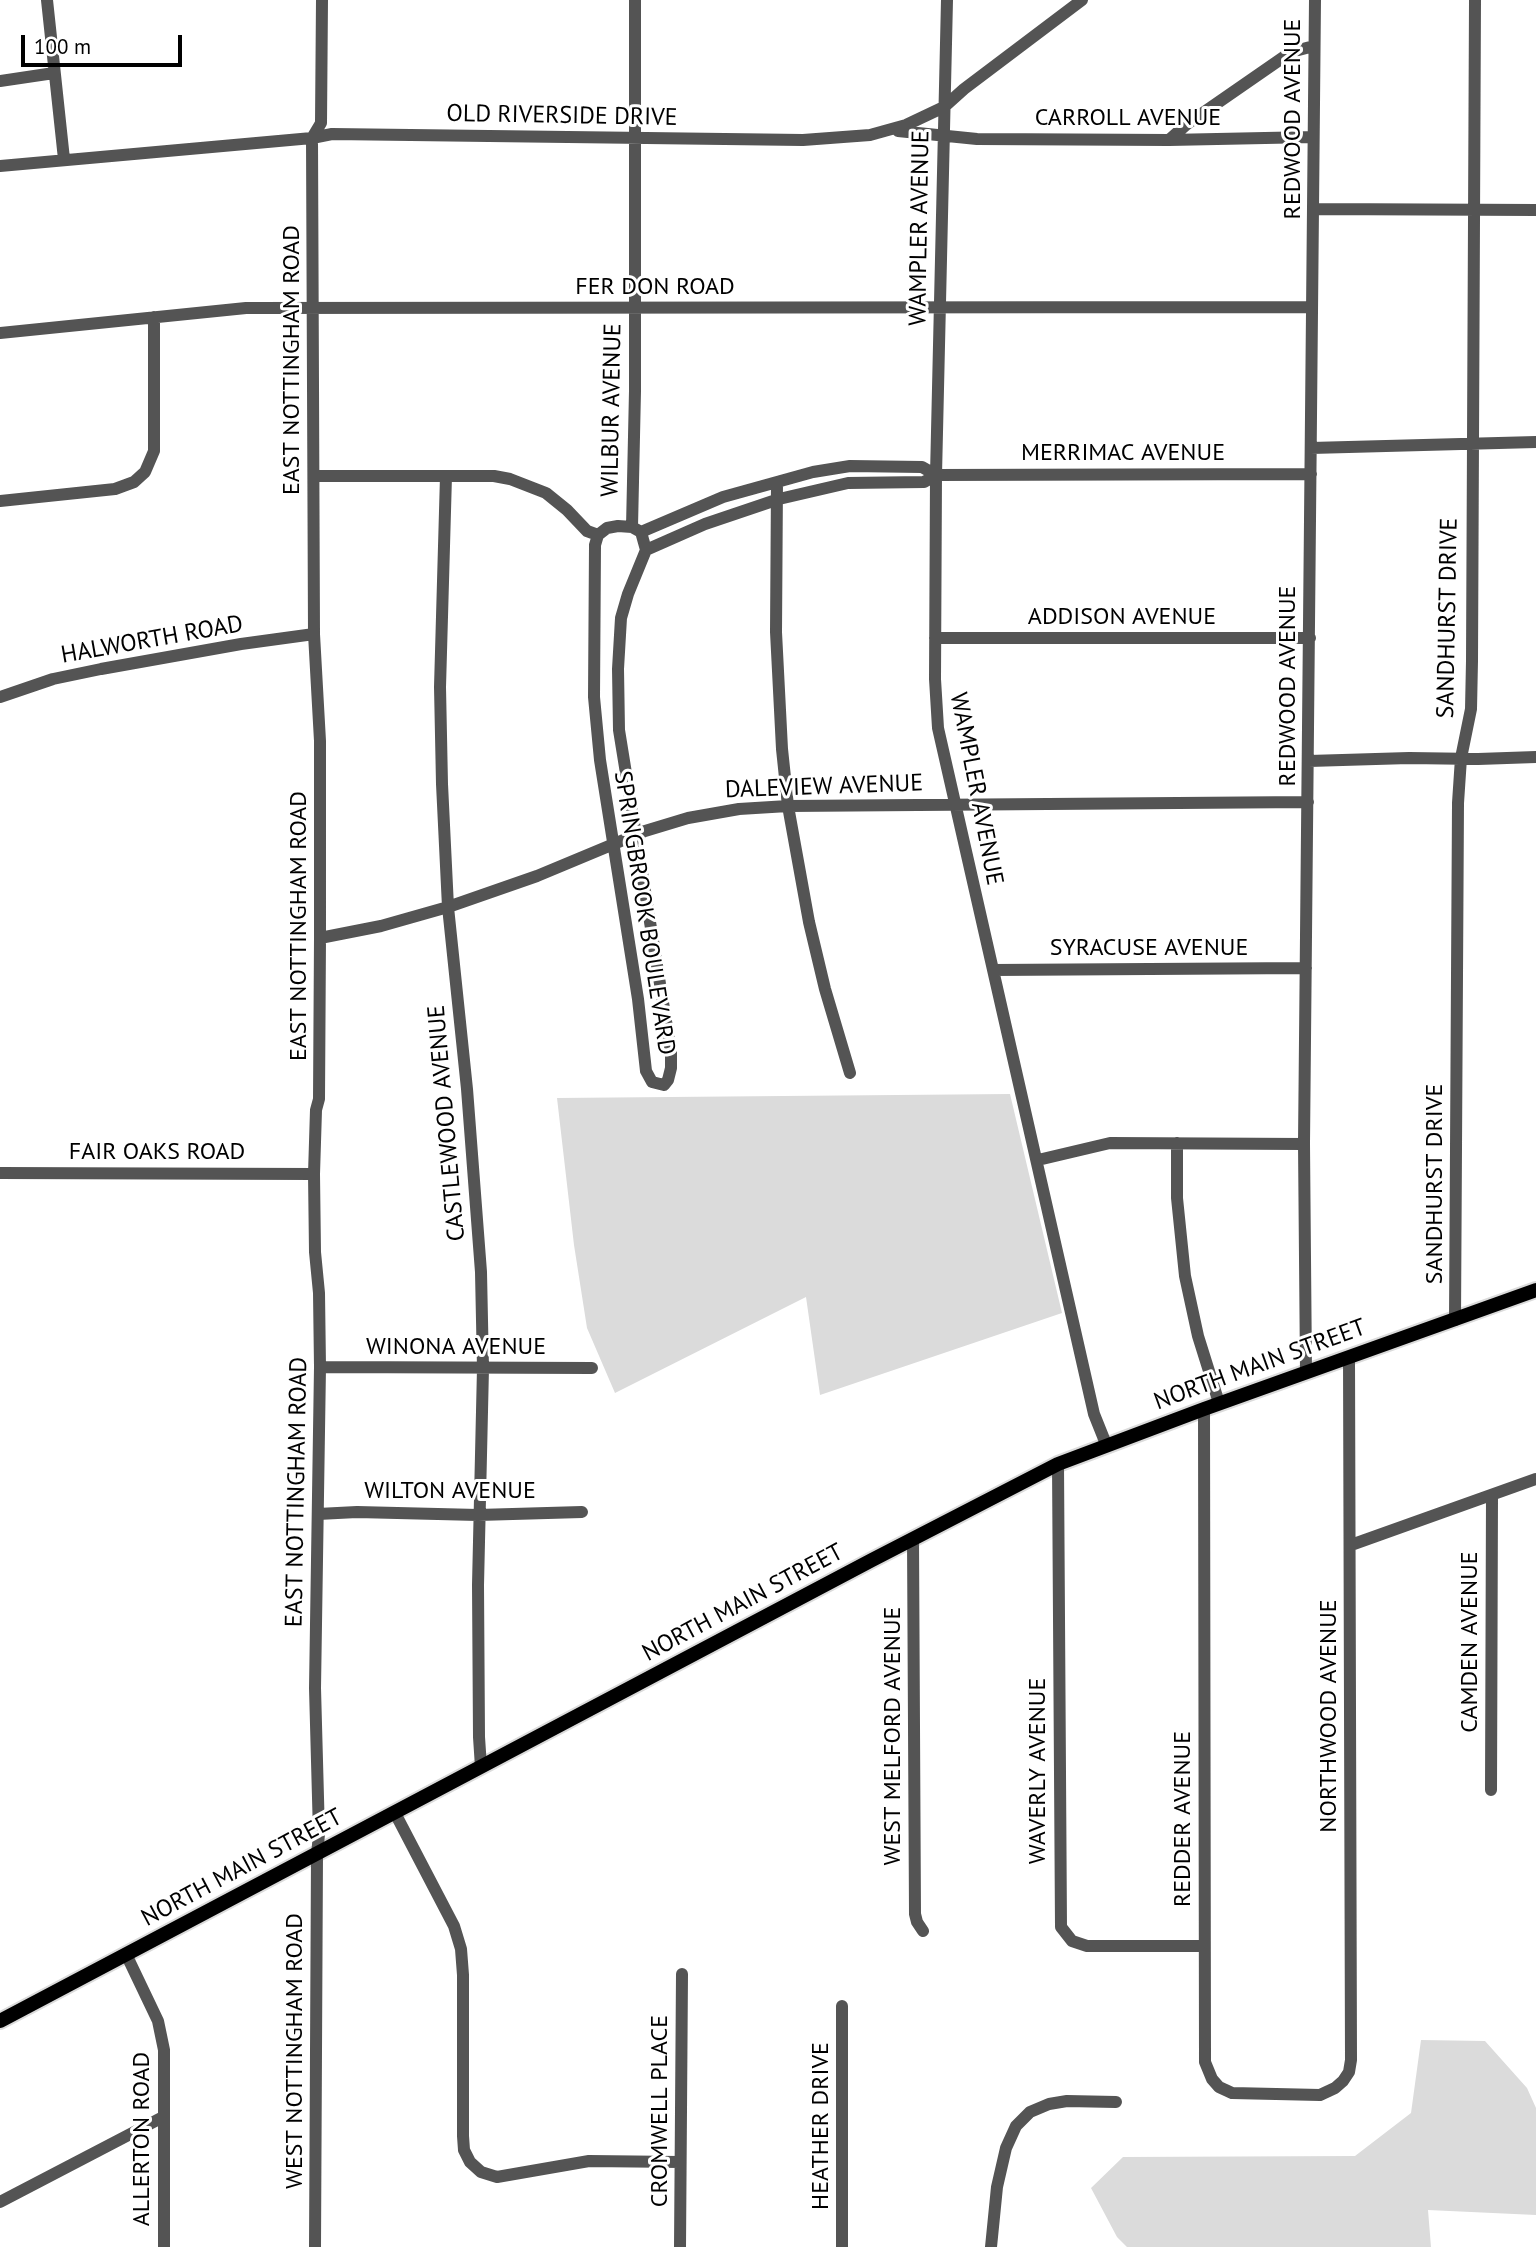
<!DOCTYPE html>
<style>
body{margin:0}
#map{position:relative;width:1536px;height:2247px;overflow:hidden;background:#fff;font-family:"PT Sans",sans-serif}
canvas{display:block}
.scale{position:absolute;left:21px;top:35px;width:161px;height:32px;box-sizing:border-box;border:4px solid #000;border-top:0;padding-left:9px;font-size:21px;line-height:24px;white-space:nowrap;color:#000;-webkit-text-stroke:5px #fff;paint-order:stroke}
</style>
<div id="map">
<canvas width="1536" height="2247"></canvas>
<div class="scale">100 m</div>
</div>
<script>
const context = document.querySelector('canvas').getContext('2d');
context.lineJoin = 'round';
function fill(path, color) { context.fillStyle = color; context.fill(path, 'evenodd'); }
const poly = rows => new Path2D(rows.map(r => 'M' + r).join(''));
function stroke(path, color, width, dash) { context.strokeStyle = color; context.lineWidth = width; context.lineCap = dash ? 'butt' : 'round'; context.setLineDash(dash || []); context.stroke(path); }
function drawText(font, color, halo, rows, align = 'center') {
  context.font = font + ' "PT Sans",sans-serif'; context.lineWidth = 6; context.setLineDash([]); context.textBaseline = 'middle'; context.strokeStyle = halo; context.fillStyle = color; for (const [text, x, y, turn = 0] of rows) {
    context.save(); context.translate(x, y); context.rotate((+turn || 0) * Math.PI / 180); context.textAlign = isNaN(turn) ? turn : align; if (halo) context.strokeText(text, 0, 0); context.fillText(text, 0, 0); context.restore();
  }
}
fill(poly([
 [1010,1094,1062,1313,820,1395,806,1297,615,1393,587,1328,574,1245,557,1098],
 [1421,2040,1485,2041,1527,2088,1536,2108,1536,2215,1428,2210,1431,2247,1127,2247,1117,2237,1091,2188,1123,2157,1355,2156,1411,2113]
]), '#dbdbdb');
const major = poly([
 [0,2021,872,1560,1058,1464,1204,1409,1536,1290]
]);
stroke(major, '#dbdbdb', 18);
stroke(poly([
 [47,0,64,159],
 [947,0,936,475,935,679,938,728,1094,1414,1106,1444],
 [0,81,54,73],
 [898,131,977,139,1169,140,1313,137],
 [1169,140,1187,124,1291,52,1314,46],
 [0,166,312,138,332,134,803,140,870,135,906,125,944,107,964,89,1082,0],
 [1313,209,1536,210],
 [0,333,246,308,1312,307],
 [1311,448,1536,442],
 [314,476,494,476,510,479,546,493,567,510,587,531,598,535],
 [446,476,440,687,442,784,448,907,467,1089,481,1272,483,1368,478,1585,479,1737,481,1767],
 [777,482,776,632,782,749,788,806,809,922,825,989,850,1073],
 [0,501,115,489,134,482,145,472,154,451,154,317],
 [618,526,632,527,641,532,646,550,628,594,621,618,618,669,619,730,671,1052,671,1068,668,1080,664,1085,652,1082,646,1071,638,999,600,760,594,697,595,545,598,535,607,528,618,526],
 [632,527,635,391,635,0],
 [641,532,723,497,813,472,850,466,922,467,936,475,1311,474],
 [646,550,705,524,779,499,848,483,924,482,936,475],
 [935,638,1310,638],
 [0,697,53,679,101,669,241,644,314,634],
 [1309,761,1409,758,1478,759,1536,757],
 [320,938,381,926,448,907,537,876,645,831,688,818,739,809,788,806,1308,802],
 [993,970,1306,968],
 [1177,1143,1177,1198,1185,1276,1198,1336,1219,1403],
 [1038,1160,1110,1143,1304,1144],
 [0,1173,314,1174],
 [1455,1320,1458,803,1461,758,1471,709,1472,661,1475,0],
 [320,1367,592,1368],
 [1306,1372,1304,1144,1315,0],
 [1204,1409,1205,2062,1212,2079,1219,2087,1232,2093,1320,2095,1335,2088,1343,2081,1349,2072,1351,2060,1349,1357],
 [1058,1464,1061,1927,1072,1941,1087,1946,1204,1946],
 [318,1514,357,1512,478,1515,582,1512],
 [913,1539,915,1914,917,1922,923,1931],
 [1351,1545,1536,1479],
 [1491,1790,1492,1495],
 [395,1813,454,1926,461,1949,463,1975,463,2136,464,2150,470,2162,481,2172,497,2177,589,2161,680,2162],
 [126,1954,158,2021,164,2050,164,2247],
 [0,2202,163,2117],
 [315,2247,317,1855,319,1834,315,1688,320,1367,319,1293,315,1252,314,1174,316,1110,319,1099,320,938,320,741,314,634,312,138,321,123,322,0],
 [680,2247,682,1974],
 [842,2247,842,2006],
 [991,2247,997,2187,1006,2148,1016,2126,1030,2112,1049,2104,1067,2101,1116,2102]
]), '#545454', 12);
stroke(major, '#000', 14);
drawText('24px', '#000', '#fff', [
 ["OLD RIVERSIDE DRIVE",562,116,1],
 ["CARROLL AVENUE",1128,118],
 ["REDWOOD AVENUE",1293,119,-90],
 ["WAMPLER AVENUE",920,228,-89],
 ["FER DON ROAD",655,287],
 ["EAST NOTTINGHAM ROAD",292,360,-90],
 ["WILBUR AVENUE",612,410,-89],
 ["MERRIMAC AVENUE",1123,453],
 ["ADDISON AVENUE",1122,617],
 ["SANDHURST DRIVE",1448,618,-89],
 ["HALWORTH ROAD",152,640,-10],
 ["REDWOOD AVENUE",1288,686,-90],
 ["DALEVIEW AVENUE",824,787,-2],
 ["WAMPLER AVENUE",976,789,79],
 ["SPRINGBROOK BOULEVARD",644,913,81],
 ["EAST NOTTINGHAM ROAD",299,926,-90],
 ["SYRACUSE AVENUE",1149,948],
 ["CASTLEWOOD AVENUE",447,1123,-95],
 ["FAIR OAKS ROAD",157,1152],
 ["SANDHURST DRIVE",1435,1184,-90],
 ["WINONA AVENUE",456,1347],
 ["NORTH MAIN STREET",1260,1365,-20],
 ["WILTON AVENUE",450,1491],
 ["EAST NOTTINGHAM ROAD",297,1492,-89],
 ["NORTH MAIN STREET",743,1603,-28],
 ["CAMDEN AVENUE",1470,1642,-90],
 ["NORTHWOOD AVENUE",1329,1716,-90],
 ["WEST MELFORD AVENUE",893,1736,-90],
 ["WAVERLY AVENUE",1038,1771,-90],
 ["REDDER AVENUE",1183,1819,-90],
 ["NORTH MAIN STREET",242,1868,-28],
 ["WEST NOTTINGHAM ROAD",295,2051,-90],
 ["CROMWELL PLACE",660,2111,-90],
 ["HEATHER DRIVE",821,2126,-90],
 ["ALLERTON ROAD",142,2139,-90]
]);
</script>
